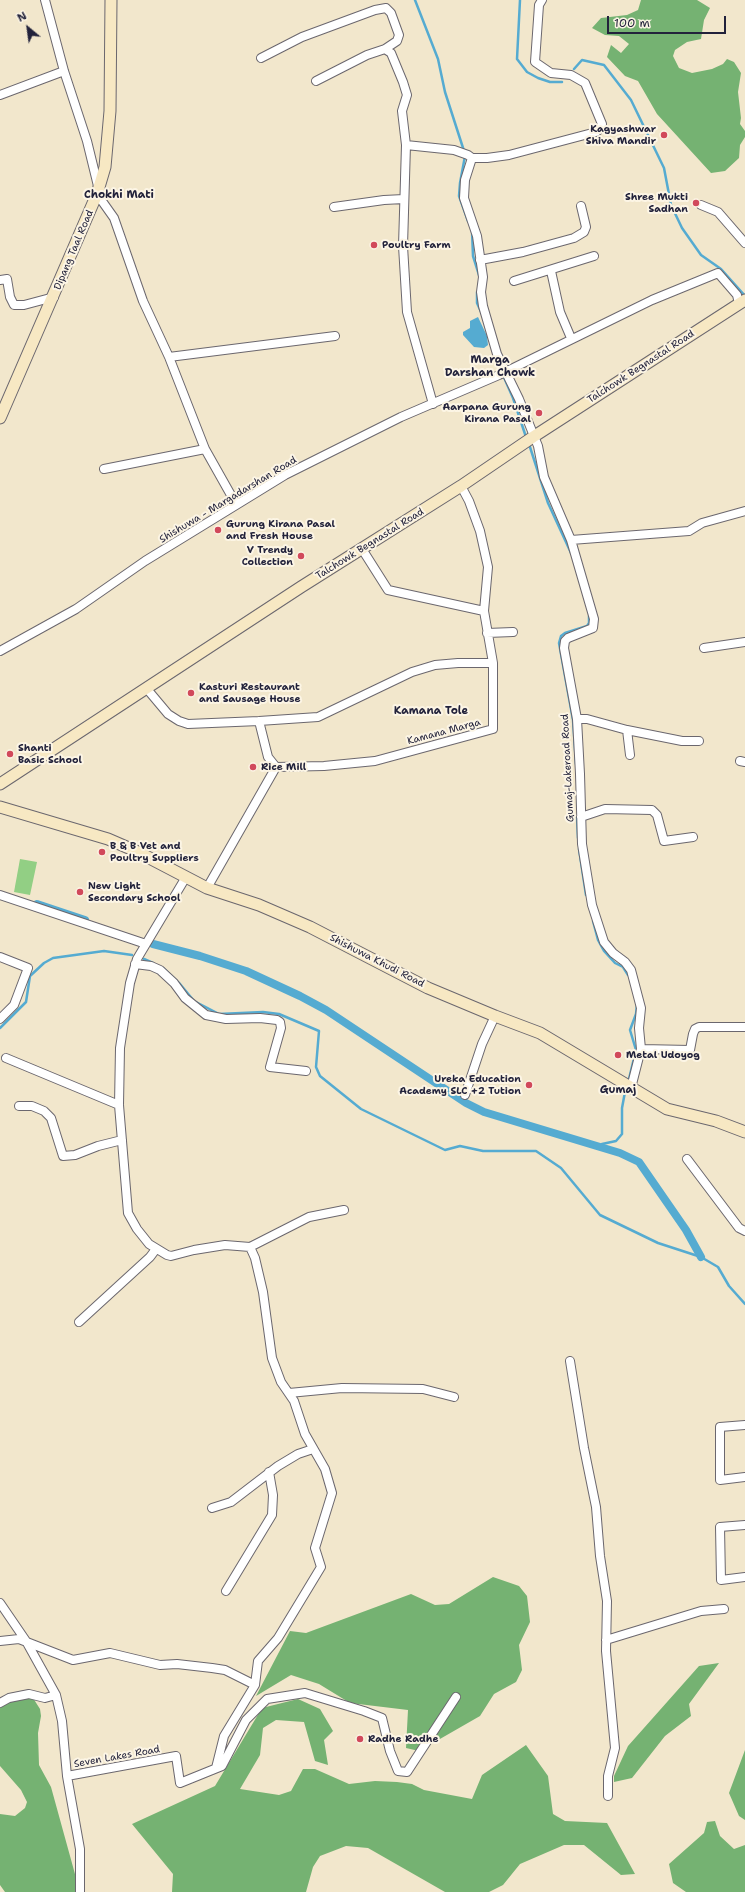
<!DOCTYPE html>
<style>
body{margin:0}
#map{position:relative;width:745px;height:1892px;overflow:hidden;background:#f2e7cc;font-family:"Shantell Sans",sans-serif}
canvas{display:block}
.north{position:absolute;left:8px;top:8px;width:40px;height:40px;-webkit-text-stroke:3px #fcf5e5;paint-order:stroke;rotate:331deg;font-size:11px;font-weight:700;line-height:16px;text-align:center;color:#22223b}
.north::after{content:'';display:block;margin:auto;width:14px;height:18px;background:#22223b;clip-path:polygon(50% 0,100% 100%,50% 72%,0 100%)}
.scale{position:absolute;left:607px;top:16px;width:119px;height:18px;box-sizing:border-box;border:2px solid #22223b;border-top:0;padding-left:5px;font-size:12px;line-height:14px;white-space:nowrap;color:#22223b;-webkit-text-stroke:3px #fcf5e5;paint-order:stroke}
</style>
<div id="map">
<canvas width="745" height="1892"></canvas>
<div class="north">N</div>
<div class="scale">100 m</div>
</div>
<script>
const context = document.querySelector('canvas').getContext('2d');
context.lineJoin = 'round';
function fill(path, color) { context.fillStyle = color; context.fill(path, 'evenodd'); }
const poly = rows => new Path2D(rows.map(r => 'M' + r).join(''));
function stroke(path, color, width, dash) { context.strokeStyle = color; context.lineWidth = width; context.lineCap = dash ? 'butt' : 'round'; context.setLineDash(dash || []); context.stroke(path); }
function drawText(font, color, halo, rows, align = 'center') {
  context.font = font + ' "Shantell Sans",sans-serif'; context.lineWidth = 4; context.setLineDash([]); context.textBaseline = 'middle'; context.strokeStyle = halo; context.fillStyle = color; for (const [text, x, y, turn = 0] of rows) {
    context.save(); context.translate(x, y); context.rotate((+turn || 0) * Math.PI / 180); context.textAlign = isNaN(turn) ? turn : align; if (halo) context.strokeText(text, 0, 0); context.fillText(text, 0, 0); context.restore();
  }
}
fill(poly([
 [20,859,37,862,30,895,14,892]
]), '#92cf84');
fill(poly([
 [641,0,697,0,710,8,704,20,701,39,687,42,675,50,673,56,679,68,692,73,712,69,723,64,727,59,734,62,741,73,738,92,741,118,740,124,745,131,745,137,740,145,739,158,725,171,711,173,657,114,638,81,625,76,607,57,611,45,621,53,629,44,619,36,605,35,592,28,601,18,627,15,638,10],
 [493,1577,519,1586,527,1596,530,1622,519,1645,522,1670,516,1682,494,1694,480,1716,419,1751,406,1748,408,1710,350,1703,319,1684,291,1675,256,1696,290,1631,306,1633,411,1594,435,1605,449,1604],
 [719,1663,689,1704,691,1716,665,1736,632,1778,614,1782,614,1776,628,1746,699,1666],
 [9,1698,33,1698,40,1709,41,1716,38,1733,39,1765,51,1787,78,1885,75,1892,5,1892,0,1885,0,1814,15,1816,25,1808,27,1802,21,1790,0,1766,0,1702],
 [298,1699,320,1709,333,1731,324,1740,328,1765,315,1761,304,1722,276,1720,263,1728,260,1755,240,1789,279,1795,291,1791,303,1769,315,1769,349,1784,375,1781,397,1782,412,1784,424,1790,472,1799,482,1775,526,1745,548,1776,553,1814,565,1821,607,1823,635,1874,621,1875,584,1845,564,1845,520,1864,503,1885,489,1892,445,1892,368,1848,346,1846,320,1856,313,1867,306,1892,172,1892,173,1874,132,1824,215,1786,262,1708],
 [745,1750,745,1820,739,1816,729,1793],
 [715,1821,720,1836,734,1849,745,1845,745,1892,686,1892,673,1883,669,1864,704,1833,707,1822]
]), '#75b272');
fill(poly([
 [478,317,487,336,488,345,484,348,474,347,463,335,463,332,470,328,470,321]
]), '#55abd1');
stroke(poly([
 [415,0,438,59,445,92,464,151],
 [520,0,517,59,527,72,538,78,550,82,562,82],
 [574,69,582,60,604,65,631,100,664,168,671,205,682,228,701,255,721,269,745,296],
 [465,156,460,183,459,196,468,221],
 [472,231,473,256,479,275],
 [477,292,477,303,482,314],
 [499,366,513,398,526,437],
 [529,444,548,503,571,553],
 [576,764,573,720,559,643,561,636,565,633,587,626,589,623,589,616],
 [577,817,578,838],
 [579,849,586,895],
 [593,921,598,940,604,951,615,963,623,967,628,975],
 [144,959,153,963],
 [163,968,180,984,194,1001,219,1014,263,1012,279,1014,319,1031,316,1067,320,1076,361,1109,445,1150,460,1146,483,1151,536,1151,561,1168,600,1215,658,1243,701,1257,718,1267,729,1286,745,1304],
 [0,1028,26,1002,30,976,44,963,53,958,104,951,132,955],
 [628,1083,636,1050,630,1030,636,1014,637,1005],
 [600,1146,602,1144,616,1141,622,1134,622,1108,625,1092]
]), '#55abd1', 2.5);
stroke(poly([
 [37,904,85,920],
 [153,944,200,956,246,971,300,996,326,1010,466,1103,484,1112,620,1153,639,1162,686,1230,701,1257]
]), '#55abd1', 8);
const street = poly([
 [45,0,64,71,87,141,98,186],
 [385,49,391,53,403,82,407,95,402,111,406,145,403,246,407,312,433,404],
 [261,58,302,37,375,10,386,8,391,13,399,35,397,41,385,49,367,55,316,81],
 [0,95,64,71],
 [406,145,454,150,468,155,472,158,487,158,509,155,596,132,600,129,602,124,585,83,571,75,551,73,535,62,539,5,542,0],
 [472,158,465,180,464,198,477,236,483,277,481,292,483,306,497,354,519,399,538,446,544,477,571,540,594,619,593,628,568,638,565,641,564,648,577,719,580,774,582,844,592,905,604,942,613,953,625,962,631,970,641,1008,639,1028,641,1049,631,1088],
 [97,194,114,218,143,301,169,357,205,449,236,504],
 [701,205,718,212,745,243],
 [334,207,384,200,404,199],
 [480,260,523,252,574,238,584,232,586,227,581,206],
 [551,271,560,312,571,338],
 [0,280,7,279,10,297,14,305,24,305,54,297],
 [514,281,594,256],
 [169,357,335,336],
 [104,469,205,449],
 [461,486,469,501,480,531,488,567,484,611],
 [571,540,689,531,702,523,745,511],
 [487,633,513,632],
 [704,648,745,642],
 [0,651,76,609,145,561,285,475,401,417,499,375,652,300,718,273,737,295,739,304],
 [147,689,168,714,179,721,188,724,259,721,318,717,412,672,435,665,458,663,493,663],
 [577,719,587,719,627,730,630,755],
 [259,721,268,757,276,767],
 [627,730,682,741,699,741],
 [740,761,745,762],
 [581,817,605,809,652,810,657,815,664,841,693,837],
 [186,877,137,959,130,983,120,1048,119,1105,128,1213,137,1229,149,1244,167,1255,171,1256,194,1250,225,1245,250,1247],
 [207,888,276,767,324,766,375,761,493,729,493,663,484,611,388,590,362,549],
 [0,895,146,944],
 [0,957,28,968,14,1005,0,1019],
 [135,964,151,966,160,970,174,983,185,998,206,1015,226,1019,260,1018,277,1020,280,1022,281,1028,270,1067,306,1071],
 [641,1049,690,1050,693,1034,695,1029,699,1027,745,1027],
 [6,1058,119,1105],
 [465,1095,482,1044,495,1016],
 [19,1106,32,1106,44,1111,51,1118,63,1156,75,1155,98,1146,122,1140],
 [687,1159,739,1228,745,1231],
 [250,1247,309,1217,344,1210],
 [79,1322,150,1257,156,1249],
 [570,1361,584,1448,596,1507,600,1556,607,1601,606,1651,615,1748,608,1776,608,1796],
 [289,1393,342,1388,423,1389,454,1397],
 [745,1425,720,1427,720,1480,745,1477],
 [212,1508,231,1502,278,1466,298,1454,313,1449],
 [745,1525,720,1527,721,1580,745,1577],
 [226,1591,272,1515,273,1495,269,1472],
 [0,1603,26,1641,56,1695,62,1721,67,1776,80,1849,80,1892],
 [606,1640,701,1611,724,1609],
 [0,1641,19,1639,73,1660,110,1653,160,1665,177,1664,212,1668,225,1670,255,1685],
 [0,1703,9,1698,29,1694,45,1698,56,1695],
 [216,1768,224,1736,255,1685,258,1661,278,1638,321,1567,315,1548,332,1493,325,1469,305,1434,294,1401,281,1382,272,1358,263,1292,255,1258,250,1247],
 [67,1776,176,1756,180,1783,222,1766,246,1720,267,1699,305,1693,364,1711,382,1718,390,1751,398,1771,407,1772,456,1697]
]);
const secondary = poly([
 [0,418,97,194,105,167,110,111,111,0],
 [0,784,301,587,461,486,533,437,745,300],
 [0,807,108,839,138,852,207,888,259,905,310,927,428,988,495,1016,540,1033,667,1109,716,1121,745,1132]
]);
stroke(street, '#6b676e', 10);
stroke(secondary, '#6b676e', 13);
stroke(street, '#fff', 8);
stroke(secondary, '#f7e8c3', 11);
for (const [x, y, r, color] of [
 [664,135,4,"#d1495b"],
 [696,203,4,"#d1495b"],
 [374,245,4,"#d1495b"],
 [539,413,4,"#d1495b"],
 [218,530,4,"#d1495b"],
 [301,556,4,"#d1495b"],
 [191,693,4,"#d1495b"],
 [10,754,4,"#d1495b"],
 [253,767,4,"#d1495b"],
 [102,852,4,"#d1495b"],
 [80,892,4,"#d1495b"],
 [618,1055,4,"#d1495b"],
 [529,1085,4,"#d1495b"],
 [360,1739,4,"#d1495b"]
]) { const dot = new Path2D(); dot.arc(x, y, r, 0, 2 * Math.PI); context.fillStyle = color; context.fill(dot); stroke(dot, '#fcf5e5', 1.5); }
drawText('bold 10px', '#22223b', '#fcf5e5', [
 ["Kagyashwar",656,129,"right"],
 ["Shiva Mandir",656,141,"right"],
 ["Shree Mukti",688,197,"right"],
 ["Sadhan",688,209,"right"],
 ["Poultry Farm",382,245],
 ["Aarpana Gurung",531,407,"right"],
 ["Kirana Pasal",531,419,"right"],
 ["Gurung Kirana Pasal",226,524],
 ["and Fresh House",226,536],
 ["V Trendy",293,550,"right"],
 ["Collection",293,562,"right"],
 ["Kasturi Restaurant",199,687],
 ["and Sausage House",199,699],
 ["Shanti",18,748],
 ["Basic School",18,760],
 ["Rice Mill",261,767],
 ["B & B Vet and",110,846],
 ["Poultry Suppliers",110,858],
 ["New Light",88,886],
 ["Secondary School",88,898],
 ["Metal Udoyog",626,1055],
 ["Ureka Education",521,1079,"right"],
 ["Academy SLC +2 Tution",521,1091,"right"],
 ["Radhe Radhe",368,1739]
], 'left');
drawText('10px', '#22223b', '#fcf5e5', [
 ["Dipang Taal Road",74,250,-67],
 ["Talchowk Begnastal Road",641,367,-33],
 ["Shishuwa - Margadarshan Road",228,500,-31],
 ["Talchowk Begnastal Road",370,544,-32],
 ["Kamana Marga",444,732,-15],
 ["Gumaj-Lakeroad Road",568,768,-93],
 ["Shishuwa Khudi Road",377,961,27],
 ["Seven Lakes Road",117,1757,-10]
]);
drawText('bold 11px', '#22223b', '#fcf5e5', [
 ["Chokhi Mati",119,195],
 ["Marga",490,360],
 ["Darshan Chowk",490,373],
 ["Kamana Tole",431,711],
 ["Gumaj",618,1090]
]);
</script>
